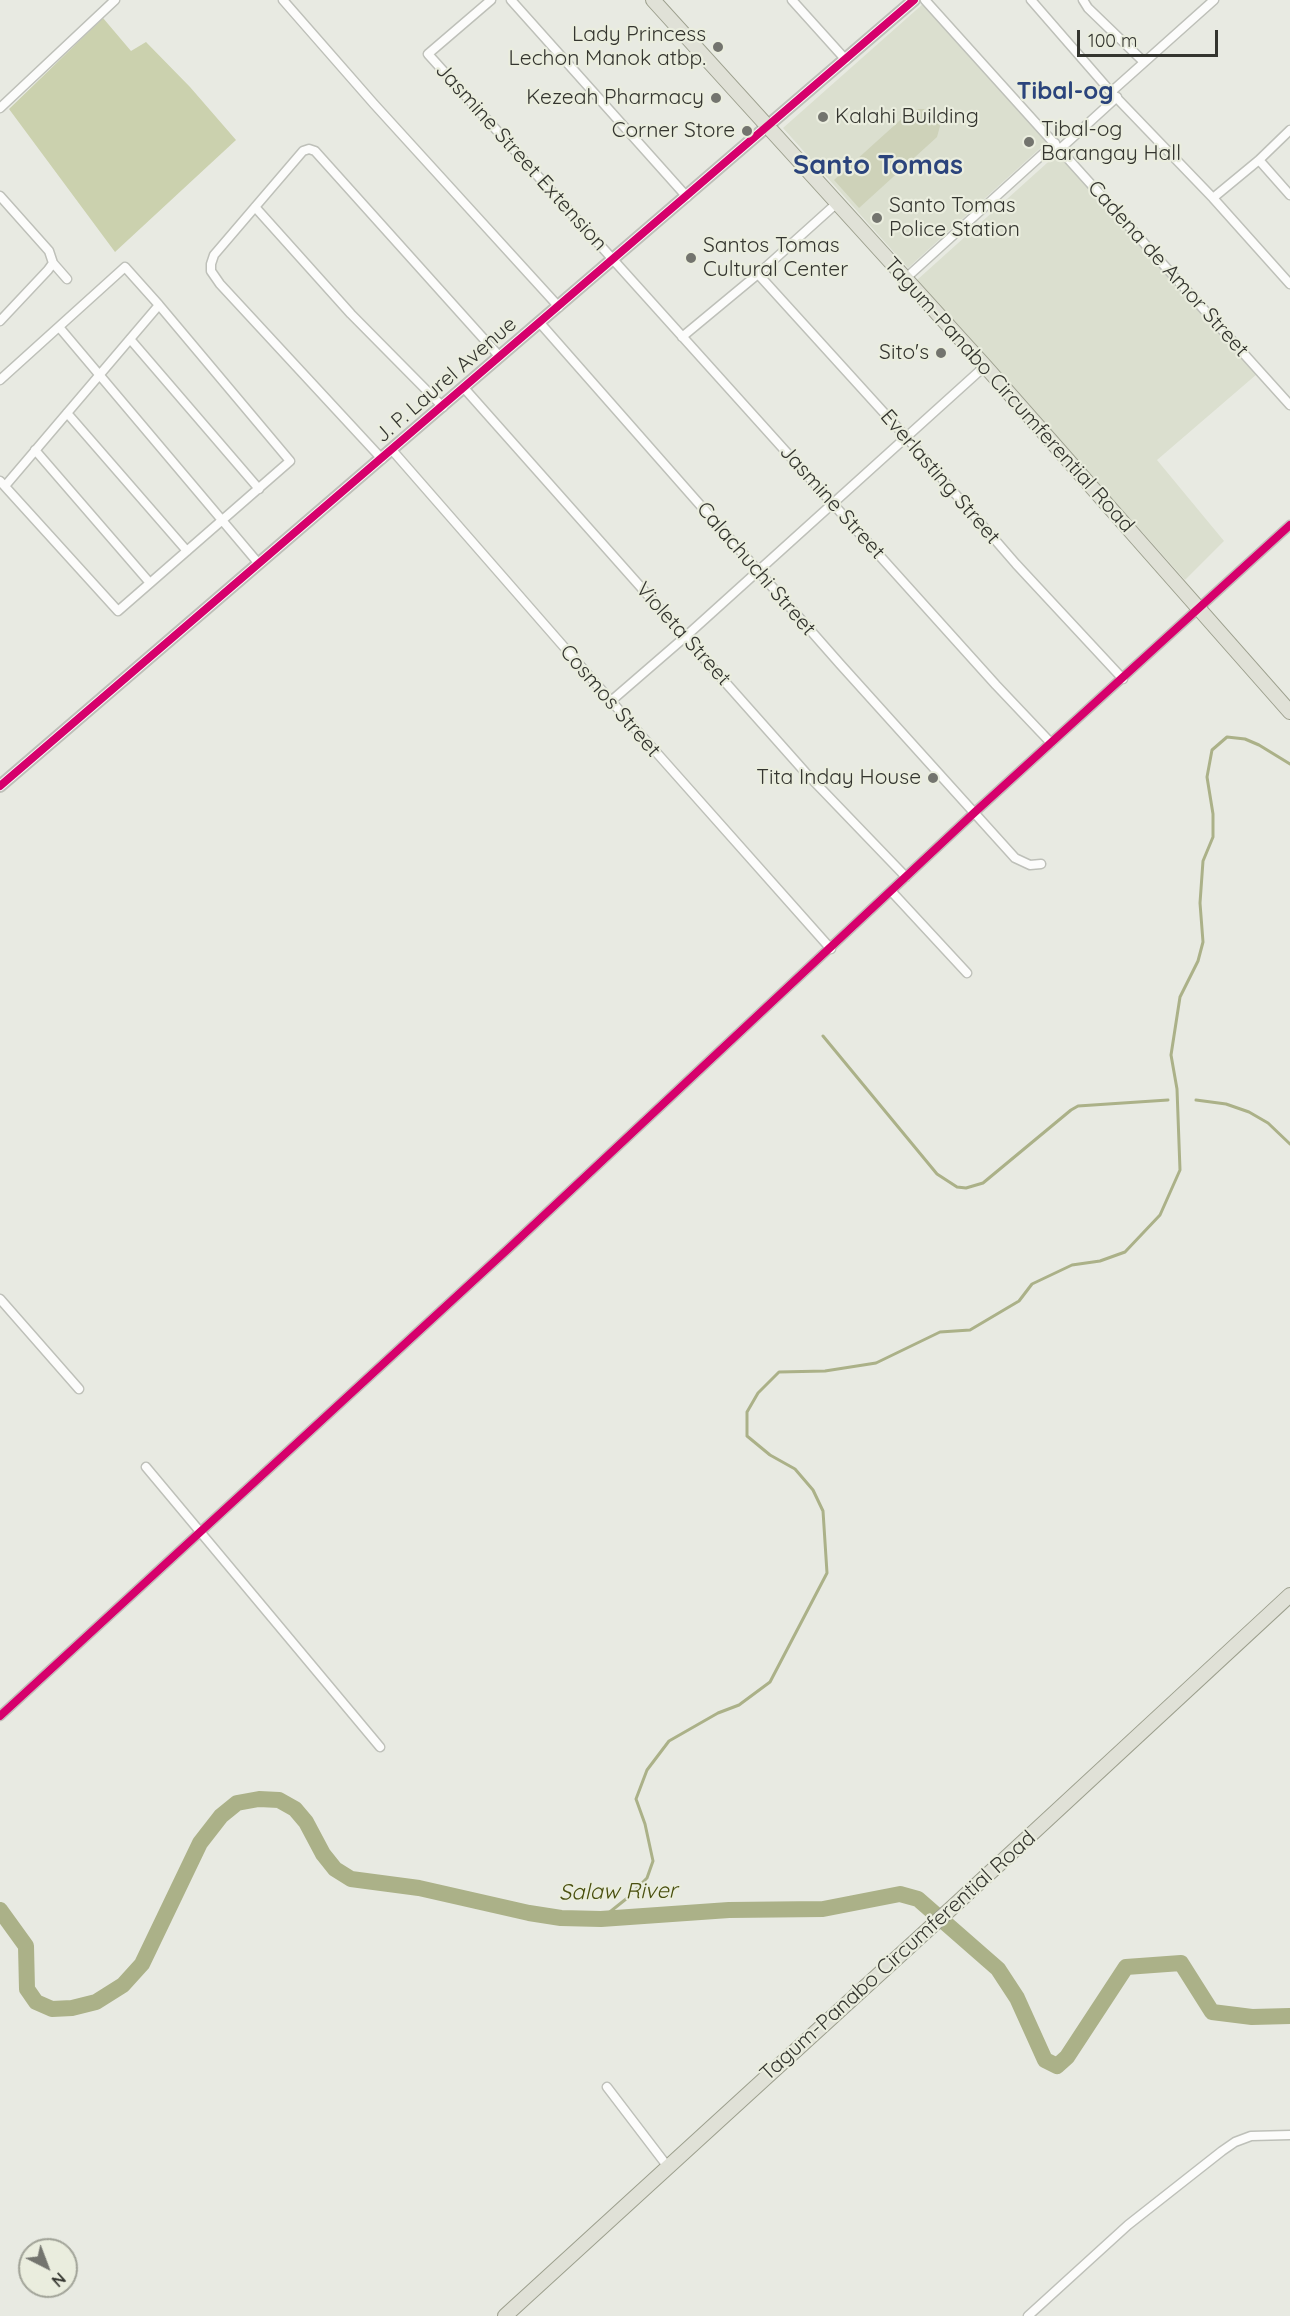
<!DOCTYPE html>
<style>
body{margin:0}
#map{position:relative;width:1290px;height:2316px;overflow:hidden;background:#e8eae2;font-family:Quicksand,sans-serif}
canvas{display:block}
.north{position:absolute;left:18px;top:2238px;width:60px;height:60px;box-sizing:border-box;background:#eaedde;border:2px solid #a1a398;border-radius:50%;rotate:138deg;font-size:16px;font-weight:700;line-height:24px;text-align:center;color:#34352f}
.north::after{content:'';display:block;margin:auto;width:21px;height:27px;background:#73746e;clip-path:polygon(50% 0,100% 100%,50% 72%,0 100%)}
.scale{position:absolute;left:1077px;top:30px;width:141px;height:27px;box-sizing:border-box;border:3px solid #34352f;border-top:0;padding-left:8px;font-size:18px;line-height:21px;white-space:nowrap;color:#34352f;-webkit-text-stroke:4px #eaedde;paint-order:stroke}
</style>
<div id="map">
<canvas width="1290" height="2316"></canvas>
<div class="north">N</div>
<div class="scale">100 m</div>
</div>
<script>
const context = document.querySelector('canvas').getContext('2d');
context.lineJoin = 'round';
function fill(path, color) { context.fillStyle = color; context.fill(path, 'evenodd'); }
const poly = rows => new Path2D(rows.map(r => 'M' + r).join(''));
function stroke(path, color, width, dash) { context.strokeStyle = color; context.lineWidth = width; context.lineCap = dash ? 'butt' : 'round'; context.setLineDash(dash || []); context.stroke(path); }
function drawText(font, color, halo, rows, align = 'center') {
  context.font = font + ' Quicksand,sans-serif'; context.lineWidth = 4.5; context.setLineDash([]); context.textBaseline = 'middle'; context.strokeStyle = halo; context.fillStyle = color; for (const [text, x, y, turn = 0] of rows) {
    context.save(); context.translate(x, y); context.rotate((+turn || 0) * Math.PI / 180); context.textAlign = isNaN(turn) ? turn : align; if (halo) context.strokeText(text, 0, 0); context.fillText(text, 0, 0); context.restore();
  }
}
fill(poly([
 [924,3,1047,142,908,268,783,128],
 [1057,154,1257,374,1157,460,1224,541,1185,580,917,280]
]), '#dbdfcf');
fill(poly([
 [918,109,924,109,934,114,940,126,937,137,859,208,834,180,907,114]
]), '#ced2b9');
fill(poly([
 [103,18,131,51,146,42,190,87,236,140,115,252,9,109]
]), '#cbd1ae');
stroke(poly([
 [823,1036,937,1174,957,1187,966,1188,983,1183,1071,1110,1078,1106,1168,1100],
 [1196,1100,1226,1104,1249,1112,1268,1123,1290,1144],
 [601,1919,626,1899,647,1878,653,1861,645,1824,636,1799,647,1770,669,1741,718,1713,739,1705,770,1682,827,1573,823,1511,813,1490,795,1469,770,1455,747,1436,747,1412,758,1393,779,1372,825,1371,876,1363,940,1332,970,1330,1019,1301,1032,1284,1072,1265,1100,1261,1125,1252,1160,1215,1180,1170,1177,1089,1171,1055,1180,997,1198,961,1203,942,1200,903,1203,861,1213,837,1213,814,1207,777,1212,750,1227,737,1245,739,1259,745,1290,764]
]), '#abb188', 3);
stroke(poly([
 [0,1910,26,1946,27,1989,36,2002,52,2009,72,2008,96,2002,123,1985,142,1964,200,1843,221,1816,237,1803,259,1799,279,1800,295,1809,306,1822,323,1854,335,1869,351,1879,419,1888,529,1913,561,1918,601,1919,729,1910,823,1909,900,1894,918,1899,998,1969,1017,1998,1045,2060,1057,2066,1067,2057,1126,1967,1181,1963,1212,2012,1252,2017,1290,2016]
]), '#abb188', 16);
const minor = poly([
 [283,0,374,104,559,307],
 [491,0,428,54,996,685,1051,743],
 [511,0,687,197],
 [792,0,846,60],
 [925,0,1290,405],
 [1031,0,1111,92,1213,198,1290,284],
 [1083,0,1088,8,1144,62],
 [1111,92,1214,0],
 [0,108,115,0],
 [1060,149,1117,97],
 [1259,160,1290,195],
 [0,196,49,251,53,263,48,270,0,321],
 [1213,198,1259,160,1290,130],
 [255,207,351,314,443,407],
 [53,263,67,279],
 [758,274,906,437,1016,564,1123,679],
 [906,278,1055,143],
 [540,323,840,664,1015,858,1030,865,1041,864],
 [59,327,259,564],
 [682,337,758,274,837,203],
 [130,339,259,489],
 [0,380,125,267,159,305,290,461,118,611,0,481],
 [464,388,805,772,906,877],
 [67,413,187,551],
 [35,450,150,583],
 [392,450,640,734,831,949],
 [382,459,220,284,211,271,211,264,214,255,303,151,309,149,315,151,500,357],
 [5,486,159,305],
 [611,701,685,637,985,366],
 [892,892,967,973],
 [0,1299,79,1389],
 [146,1467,380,1747],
 [0,1716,508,1249,975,812,1290,525],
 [607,2087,668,2167],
 [1028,2316,1128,2225,1222,2151,1235,2142,1251,2136,1290,2135]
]);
const tertiary = poly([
 [0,786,914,0]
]);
const primary = poly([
 [653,0,985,366,1290,712],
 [505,2316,956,1904,1290,1595]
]);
stroke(minor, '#bec0b9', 11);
stroke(tertiary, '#bec0b9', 14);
stroke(primary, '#9c9f8d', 16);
stroke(minor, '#fcfcfb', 8);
stroke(tertiary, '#fcfcfb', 10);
stroke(primary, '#e0e1d7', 14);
stroke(poly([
 [0,786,914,0],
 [0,1716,508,1249,975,812,1290,525]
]), '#d6006c', 8);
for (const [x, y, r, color] of [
 [718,47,6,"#73746e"],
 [716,98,6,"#73746e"],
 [823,117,6,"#73746e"],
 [747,131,6,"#73746e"],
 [1029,142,6,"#73746e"],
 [877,218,6,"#73746e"],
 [691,258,6,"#73746e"],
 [941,353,6,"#73746e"],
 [933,778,6,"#73746e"]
]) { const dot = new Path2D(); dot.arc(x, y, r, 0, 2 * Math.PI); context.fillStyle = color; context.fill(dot); stroke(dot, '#eaedde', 2); }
drawText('21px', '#34352f', '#eaedde', [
 ["Lady Princess",706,35],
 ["Lechon Manok atbp.",706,59],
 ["Kezeah Pharmacy",704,98],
 ["Kalahi Building",835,117,"left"],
 ["Tibal-og",1041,130,"left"],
 ["Barangay Hall",1041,154,"left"],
 ["Corner Store",735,131],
 ["Santo Tomas",889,206,"left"],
 ["Police Station",889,230,"left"],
 ["Santos Tomas",703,246,"left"],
 ["Cultural Center",703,270,"left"],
 ["Sito's",929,353],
 ["Tita Inday House",921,778]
], 'right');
drawText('21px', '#34352f', '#eaedde', [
 ["Jasmine Street Extension",521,157,48],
 ["Cadena de Amor Street",1168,269,48],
 ["J. P. Laurel Avenue",446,380,-41],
 ["Tagum-Panabo Circumferential Road",1009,395,48],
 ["Everlasting Street",940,477,49],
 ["Jasmine Street",832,502,48],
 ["Calachuchi Street",756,569,49],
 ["Violeta Street",683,634,48],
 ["Cosmos Street",610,701,49],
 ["Tagum-Panabo Circumferential Road",898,1956,-42]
]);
drawText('italic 22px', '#494f0e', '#eaedde', [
 ["Salaw River",618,1892,-1]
]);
drawText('bold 24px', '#2b447c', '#eaedde', [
 ["Tibal-og",1065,92]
]);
drawText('bold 27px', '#2b447c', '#eaedde', [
 ["Santo Tomas",878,166]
]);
</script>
